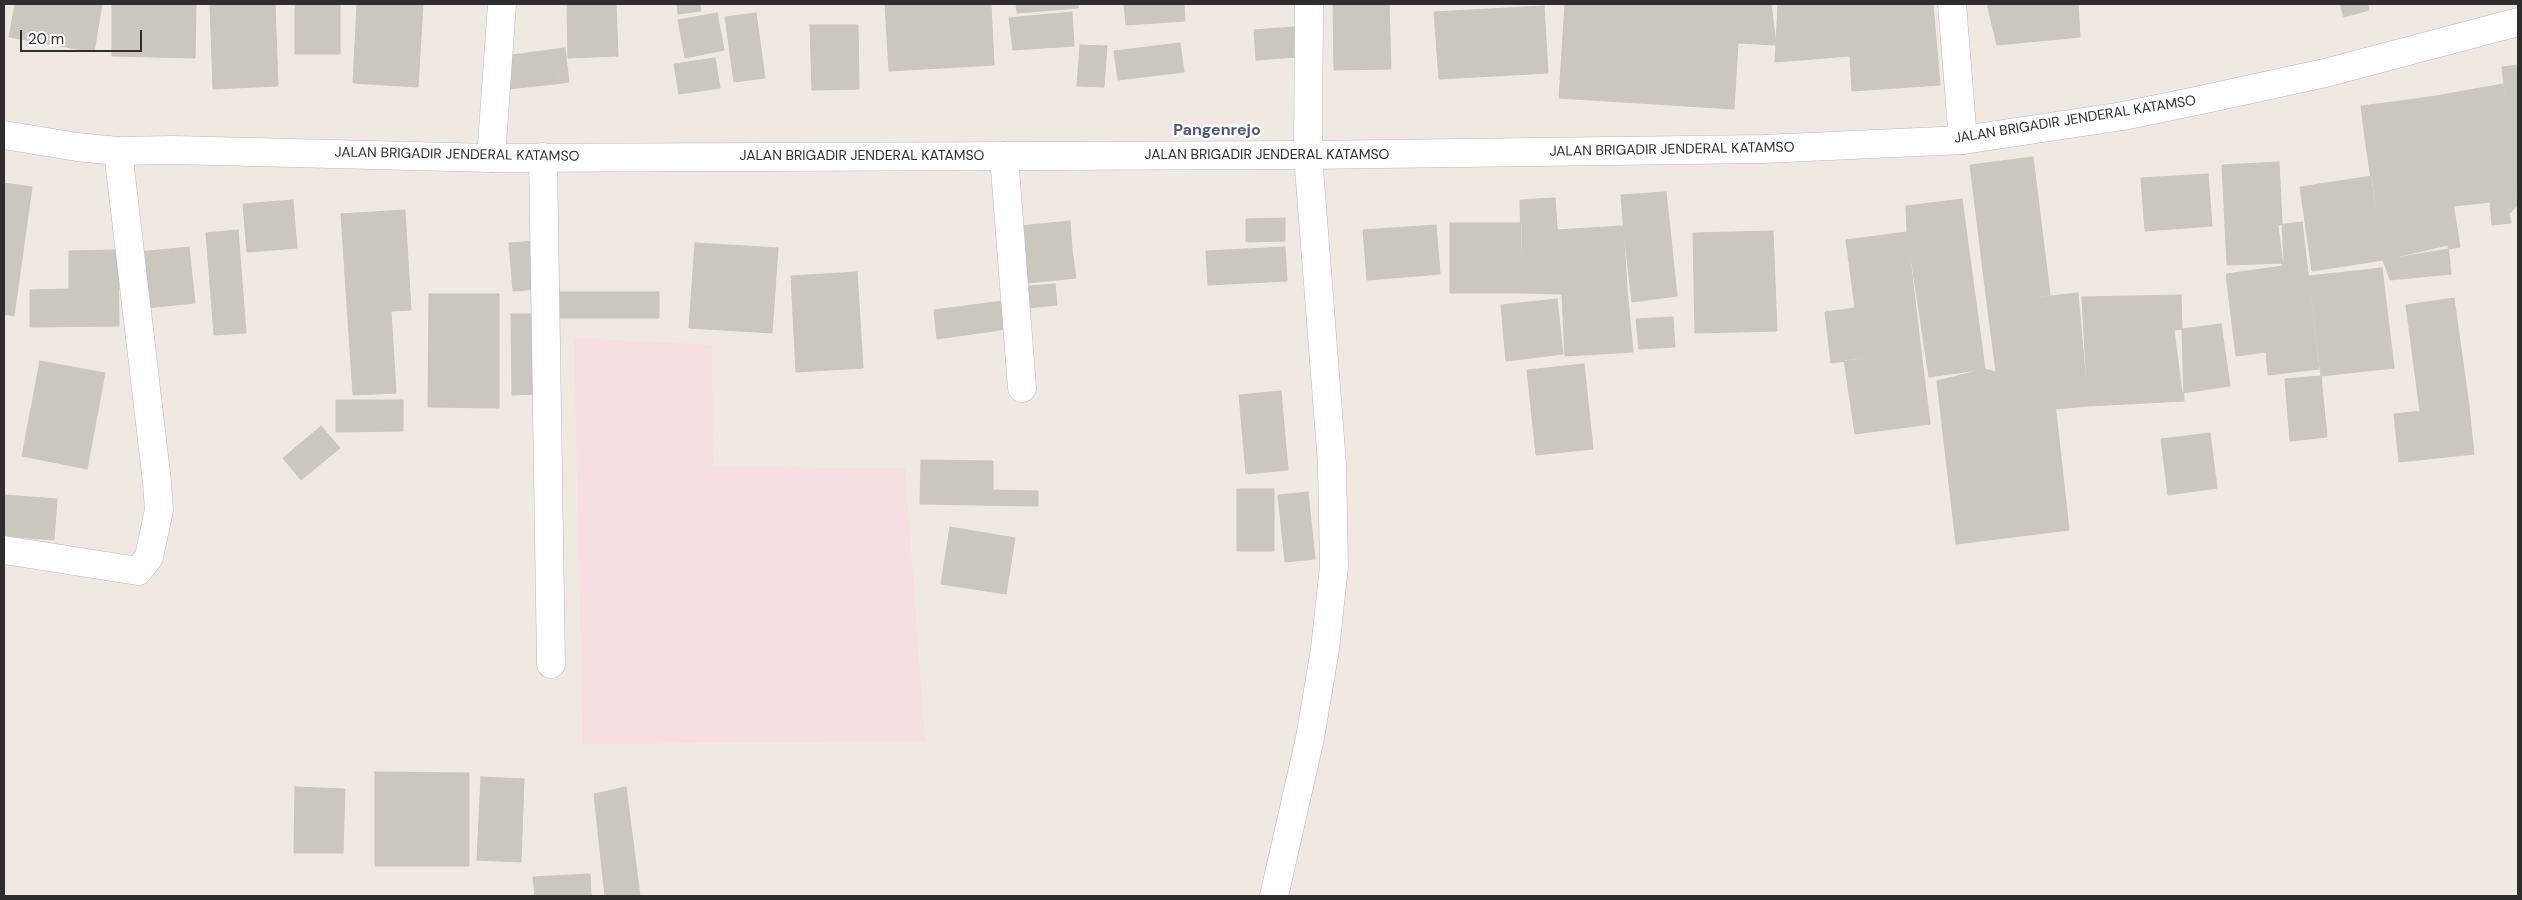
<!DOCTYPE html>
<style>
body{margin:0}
#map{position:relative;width:2522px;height:900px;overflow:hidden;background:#efe9e1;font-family:"DM Sans",sans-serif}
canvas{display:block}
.frame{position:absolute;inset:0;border:5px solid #2e2e2e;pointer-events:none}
.scale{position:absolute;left:20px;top:30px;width:122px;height:22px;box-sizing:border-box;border:2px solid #2e2e2e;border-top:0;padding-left:6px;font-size:15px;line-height:18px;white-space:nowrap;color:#2e2e2e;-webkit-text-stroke:4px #fff;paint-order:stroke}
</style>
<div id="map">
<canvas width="2522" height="900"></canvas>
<div class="frame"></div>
<div class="scale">20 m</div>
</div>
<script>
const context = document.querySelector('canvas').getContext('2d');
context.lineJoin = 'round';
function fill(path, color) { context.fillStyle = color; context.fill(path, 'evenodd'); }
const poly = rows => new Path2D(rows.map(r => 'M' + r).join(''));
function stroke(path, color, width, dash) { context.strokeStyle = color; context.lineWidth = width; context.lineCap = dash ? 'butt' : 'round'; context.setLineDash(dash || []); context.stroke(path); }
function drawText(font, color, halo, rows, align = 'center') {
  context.font = font + ' "DM Sans",sans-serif'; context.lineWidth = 4.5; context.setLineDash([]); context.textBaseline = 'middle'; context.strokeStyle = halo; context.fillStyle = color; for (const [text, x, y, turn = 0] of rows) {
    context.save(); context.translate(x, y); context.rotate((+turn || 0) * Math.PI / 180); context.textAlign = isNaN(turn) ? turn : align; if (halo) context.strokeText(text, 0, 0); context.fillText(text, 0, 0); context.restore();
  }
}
fill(poly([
 [574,338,712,345,713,467,905,468,925,741,583,744]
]), '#f5dfe0');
const building = poly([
 [15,4,102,4,94,52,9,37,15,4],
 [112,4,196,4,195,58,112,56,112,4],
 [210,4,275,4,278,86,213,89,210,4],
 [295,4,340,4,340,54,295,54,295,4],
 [357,4,423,4,418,87,353,83,357,4],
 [567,4,616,4,618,56,568,58,567,4],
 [677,4,700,4,701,11,678,14,677,4],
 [885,4,991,4,994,65,889,71,885,4],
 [1016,4,1078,4,1078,8,1017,13,1016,4],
 [1124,4,1184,4,1185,21,1126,25,1124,4],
 [1333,4,1389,4,1391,69,1334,70,1333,4],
 [1565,4,1778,4,1776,45,1738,43,1734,109,1559,98,1565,4],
 [1771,4,1933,4,1940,85,1852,91,1850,56,1775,62,1776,45,1771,4],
 [1987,4,2078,4,2080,37,1997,45,1987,4],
 [2340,4,2368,4,2369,10,2344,17,2340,4],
 [1544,6,1548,73,1439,79,1434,12,1544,6],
 [1072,12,1074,46,1013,50,1009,18,1072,12],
 [717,13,724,50,685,58,678,20,717,13],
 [756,13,765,78,734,82,725,17,756,13],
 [810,25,858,25,859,89,812,90,810,25],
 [1294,27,1296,57,1256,60,1254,30,1294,27],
 [1180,43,1184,72,1118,80,1114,51,1180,43],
 [1080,45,1107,46,1104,87,1077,86,1080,45],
 [565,48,569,82,554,84,550,50,565,48],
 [550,50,554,84,509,89,505,56,550,50],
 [715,58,720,88,679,94,674,64,715,58],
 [2518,65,2518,172,2514,173,2502,67,2518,65],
 [2503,84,2518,205,2509,214,2511,223,2492,225,2490,202,2454,206,2436,96,2503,84],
 [2436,96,2460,247,2383,260,2365,138,2405,133,2401,101,2436,96],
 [2401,101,2405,133,2365,138,2361,106,2401,101],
 [2033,157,2050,295,1987,303,1970,165,2033,157],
 [2279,162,2284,263,2227,265,2222,165,2279,162],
 [2514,173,2518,173,2518,205,2514,173],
 [2208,174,2212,226,2145,231,2141,178,2208,174],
 [2372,176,2383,260,2312,271,2300,187,2372,176],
 [4,183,32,187,14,316,4,314,4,183],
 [1666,192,1670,229,1624,233,1621,195,1666,192],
 [1555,198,1562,294,1522,293,1520,200,1555,198],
 [1962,199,1985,369,1929,377,1907,232,1906,206,1962,199],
 [293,200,297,248,247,252,243,204,293,200],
 [405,210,411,310,391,311,396,393,353,395,341,214,405,210],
 [1285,218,1285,241,1246,242,1246,219,1285,218],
 [1070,221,1072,250,1014,256,1011,227,1070,221],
 [2302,222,2319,369,2268,375,2266,352,2236,356,2226,274,2283,266,2278,225,2302,222],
 [1450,223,1522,223,1522,293,1450,293,1450,223],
 [1436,225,1440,274,1367,280,1363,230,1436,225],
 [1623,226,1627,289,1562,294,1557,230,1623,226],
 [1670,229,1677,296,1632,302,1624,233,1670,229],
 [238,230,246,333,214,335,206,233,238,230],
 [1773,231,1777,331,1695,333,1693,233,1773,231],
 [1907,232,1921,351,1831,363,1825,312,1855,308,1846,240,1907,232],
 [538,241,541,289,513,291,509,243,538,241],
 [695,243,778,248,772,333,689,328,695,243],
 [2448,245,2451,274,2390,280,2383,260,2448,245],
 [189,247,195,303,145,308,139,252,189,247],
 [1285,247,1287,281,1208,285,1206,251,1285,247],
 [118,250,119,326,30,327,30,290,69,289,69,251,118,250],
 [1072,250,1076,278,1017,284,1014,256,1072,250],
 [2382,268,2394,368,2321,376,2309,276,2382,268],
 [857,272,863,368,796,372,791,276,857,272],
 [1055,284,1057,305,1019,309,1016,287,1055,284],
 [1627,289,1633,352,1565,356,1562,294,1627,289],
 [557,292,659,292,659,318,557,318,557,292],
 [2078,293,2088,406,2055,409,2051,367,1996,372,1987,303,2078,293],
 [429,294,499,294,499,408,428,407,429,294],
 [2181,295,2184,401,2088,406,2082,297,2181,295],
 [2454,298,2469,406,2420,412,2406,305,2454,298],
 [1557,299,1563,354,1506,361,1501,305,1557,299],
 [1003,301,1007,329,937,339,934,310,1003,301],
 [511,314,537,314,538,394,512,395,511,314],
 [1673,317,1675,347,1639,349,1636,319,1673,317],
 [2221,324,2230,386,2182,393,2174,330,2221,324],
 [1921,351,1930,424,1855,434,1844,360,1921,351],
 [40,361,105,373,87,469,22,456,40,361],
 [1584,364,1593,449,1536,455,1527,370,1584,364],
 [2051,367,2069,530,1956,544,1937,381,1985,369,1996,372,2051,367],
 [2321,376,2327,437,2290,441,2285,379,2321,376],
 [1281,391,1288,470,1246,474,1239,395,1281,391],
 [336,400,403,400,403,431,336,432,336,400],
 [2469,406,2474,454,2399,462,2394,414,2469,406],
 [321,426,340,448,301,480,283,458,321,426],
 [2210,433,2217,488,2168,495,2161,439,2210,433],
 [921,460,993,461,993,490,1038,491,1038,506,920,504,921,460],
 [1237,489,1274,489,1274,551,1237,551,1237,489],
 [1308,492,1315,559,1285,562,1278,495,1308,492],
 [4,495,57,499,54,540,4,536,4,495],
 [950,527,1015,538,1006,594,941,584,950,527],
 [375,772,469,773,469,866,375,866,375,772],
 [481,777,524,779,521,862,477,860,481,777],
 [295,787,345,789,343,853,294,853,295,787],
 [626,787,640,896,605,896,594,794,626,787],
 [590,874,591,896,535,896,533,877,590,874]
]);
fill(building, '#cbc7bf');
stroke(building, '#cbc5ba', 1);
const street = poly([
 [1952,4,1963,140],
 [1004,156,1022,388],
 [543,157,551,664],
 [491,158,502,4],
 [4,550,138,571,149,557,159,510,157,482,118,151],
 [1274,896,1310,738,1325,649,1334,567,1332,464,1308,155,1309,4]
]);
const secondary = poly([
 [4,135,77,147,118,151,173,150,491,158,1308,155,1763,149,1963,140,2123,116,2196,101,2325,73,2518,22]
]);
stroke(street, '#b4b7c1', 29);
stroke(secondary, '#b4b7c1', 29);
stroke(street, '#fff', 28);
stroke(secondary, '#fff', 28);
drawText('14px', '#2e2e2e', '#fff', [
 ["JALAN BRIGADIR JENDERAL KATAMSO",2075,120,-9],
 ["JALAN BRIGADIR JENDERAL KATAMSO",1672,150,-1],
 ["JALAN BRIGADIR JENDERAL KATAMSO",457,155,1],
 ["JALAN BRIGADIR JENDERAL KATAMSO",1267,155],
 ["JALAN BRIGADIR JENDERAL KATAMSO",862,156]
]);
drawText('bold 16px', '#4d5680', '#fff', [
 ["Pangenrejo",1217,131]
]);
</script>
